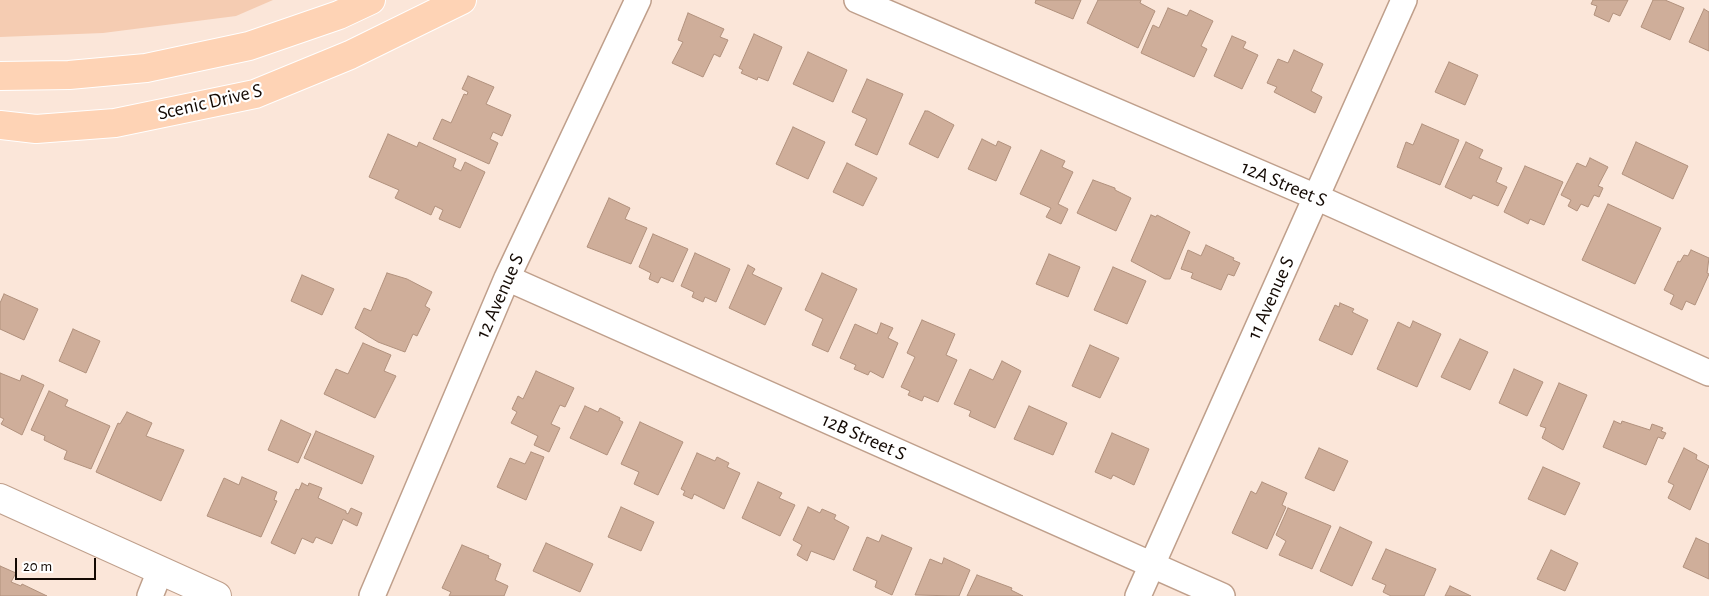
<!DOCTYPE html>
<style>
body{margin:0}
#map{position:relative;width:1709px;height:596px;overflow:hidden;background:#fbe6d9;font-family:"Alegreya Sans",sans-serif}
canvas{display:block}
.scale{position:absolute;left:15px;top:558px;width:81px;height:22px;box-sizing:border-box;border:2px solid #130903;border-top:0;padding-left:6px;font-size:15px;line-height:18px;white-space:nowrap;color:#130903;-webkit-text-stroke:4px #fff;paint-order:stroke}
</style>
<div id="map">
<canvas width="1709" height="596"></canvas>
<div class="scale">20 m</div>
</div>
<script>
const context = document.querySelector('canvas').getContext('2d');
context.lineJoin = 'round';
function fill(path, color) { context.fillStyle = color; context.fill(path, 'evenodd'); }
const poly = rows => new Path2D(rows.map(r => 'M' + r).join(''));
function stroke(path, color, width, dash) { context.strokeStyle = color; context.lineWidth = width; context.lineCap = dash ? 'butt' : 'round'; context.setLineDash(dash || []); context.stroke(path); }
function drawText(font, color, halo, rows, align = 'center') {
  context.font = font + ' "Alegreya Sans",sans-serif'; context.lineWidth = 4.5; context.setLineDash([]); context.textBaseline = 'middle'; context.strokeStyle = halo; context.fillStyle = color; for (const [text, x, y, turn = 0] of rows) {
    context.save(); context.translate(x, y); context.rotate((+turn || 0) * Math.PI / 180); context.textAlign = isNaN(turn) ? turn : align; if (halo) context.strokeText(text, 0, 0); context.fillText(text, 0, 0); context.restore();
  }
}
fill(poly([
 [0,0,273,0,236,16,103,33,0,37]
]), '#f5ccb2');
const building = poly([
 [1036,0,1081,0,1073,19,1035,3,1036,0],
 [1098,0,1141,0,1140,3,1155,11,1138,48,1087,23,1098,0],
 [1593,0,1628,0,1620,16,1613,13,1609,22,1594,15,1597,6,1591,4,1593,0],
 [1653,0,1665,0,1684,8,1670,40,1641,27,1653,0],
 [1168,8,1187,16,1190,10,1213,21,1201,46,1207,49,1194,77,1141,53,1153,25,1159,28,1168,8],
 [1704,9,1709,12,1709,51,1689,42,1704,9],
 [688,13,724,29,720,37,728,40,720,57,714,54,703,77,672,63,683,42,678,40,688,13],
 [754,34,782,47,768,81,758,77,757,80,741,73,743,70,739,68,754,34],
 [1232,36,1246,42,1243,48,1258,55,1242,89,1214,76,1232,36],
 [1294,50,1323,64,1311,91,1322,97,1315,113,1274,92,1277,87,1267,83,1278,59,1288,63,1294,50],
 [808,52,847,70,833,102,793,84,808,52],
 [1449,62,1478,75,1465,105,1435,92,1449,62],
 [468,76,494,87,486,104,511,115,502,136,493,132,490,139,498,143,489,164,433,139,442,119,451,123,464,94,467,95,468,92,462,89,468,76],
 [867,79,903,94,877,155,855,145,867,119,852,112,867,79],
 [925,111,928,111,954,125,938,158,909,144,925,111],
 [1422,124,1459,140,1440,185,1397,167,1406,142,1413,145,1422,124],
 [793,127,825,142,808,179,776,164,793,127],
 [388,134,417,147,419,142,456,159,453,167,461,171,465,162,485,172,460,228,439,219,443,210,435,206,431,215,395,198,399,190,369,177,388,134],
 [982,139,996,146,998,141,1011,147,996,181,968,169,982,139],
 [1466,142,1483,150,1479,158,1502,168,1496,182,1507,187,1498,206,1473,195,1471,199,1445,187,1466,142],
 [1636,142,1688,166,1673,199,1622,174,1636,142],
 [1041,150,1065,161,1062,167,1073,172,1058,204,1068,209,1061,224,1046,217,1051,208,1020,194,1041,150],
 [1590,158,1608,167,1598,186,1603,188,1599,197,1594,195,1588,207,1581,204,1577,211,1568,206,1571,200,1561,195,1577,163,1586,167,1590,158],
 [847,163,877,178,863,206,833,192,847,163],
 [1525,166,1563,182,1544,225,1530,219,1528,224,1504,212,1525,166],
 [1093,180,1115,188,1115,190,1131,198,1116,231,1077,213,1093,180],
 [609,198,630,208,625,219,647,228,631,264,587,247,609,198],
 [1608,204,1661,228,1635,284,1582,260,1608,204],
 [1151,215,1156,217,1157,215,1190,232,1170,279,1165,279,1131,261,1151,215],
 [653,234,688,249,673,282,661,277,658,283,649,279,651,273,639,267,653,234],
 [1206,245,1234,258,1233,260,1240,263,1234,276,1228,274,1221,290,1191,278,1193,273,1181,269,1188,250,1201,256,1206,245],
 [1691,250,1709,258,1707,273,1709,274,1695,305,1686,301,1682,310,1670,304,1674,295,1664,290,1678,261,1680,262,1684,255,1688,256,1691,250],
 [695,253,730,269,716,302,705,297,703,302,692,297,694,292,681,286,695,253],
 [1049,254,1080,267,1068,297,1036,284,1049,254],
 [748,265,755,269,752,274,782,288,765,325,729,308,748,265],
 [1113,267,1146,281,1127,324,1094,310,1113,267],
 [387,273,407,279,432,292,425,306,430,309,417,336,413,334,405,352,378,342,355,328,364,308,371,311,387,273],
 [822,273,857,289,828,352,812,345,823,319,805,310,822,273],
 [302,275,334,289,322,315,291,301,302,275],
 [4,294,38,309,24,340,0,329,0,303,4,294],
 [1340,303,1354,309,1352,312,1368,320,1352,355,1319,340,1335,305,1339,307,1340,303],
 [922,320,955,334,946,355,957,360,938,402,924,396,922,401,908,395,910,391,901,387,915,357,907,353,922,320],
 [1413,321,1441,334,1417,387,1377,369,1398,322,1410,328,1413,321],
 [881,323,893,328,888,338,898,343,883,378,870,371,868,375,854,369,856,365,840,358,855,324,877,334,881,323],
 [73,329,100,341,86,373,59,361,73,329],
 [1460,339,1488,352,1470,390,1441,377,1460,339],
 [363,343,391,355,384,371,396,376,375,418,324,394,336,369,348,374,363,343],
 [1090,345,1119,358,1100,398,1072,386,1090,345],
 [1002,361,1021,371,995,428,969,416,971,411,954,404,970,369,993,380,1002,361],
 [1514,369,1543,382,1527,416,1499,403,1514,369],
 [536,371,574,388,565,407,560,405,551,424,560,428,549,452,534,445,538,436,511,423,517,412,512,409,518,396,523,399,536,371],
 [0,373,20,381,22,375,44,385,22,435,1,424,4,419,0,417,0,373],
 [1559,383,1587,395,1563,450,1542,438,1546,428,1540,426,1559,383],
 [49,391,68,400,65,406,110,426,91,469,64,459,67,451,44,440,45,436,31,430,49,391],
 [585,406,598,412,600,408,620,418,619,420,623,422,607,455,570,438,585,406],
 [1029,406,1067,423,1053,455,1014,439,1029,406],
 [127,412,152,423,146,436,184,450,161,501,96,472,118,423,120,424,127,412],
 [281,420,311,434,298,463,268,450,281,420],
 [1614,421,1621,424,1622,421,1650,430,1652,424,1663,428,1661,431,1666,433,1663,439,1658,437,1646,465,1603,447,1614,421],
 [640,422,683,442,658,495,634,484,639,472,621,464,640,422],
 [316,431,374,456,362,484,304,458,316,431],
 [1112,433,1149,449,1134,485,1113,475,1111,479,1095,472,1112,433],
 [1319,448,1348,461,1334,491,1305,478,1319,448],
 [1684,448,1697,455,1696,459,1709,466,1690,510,1668,498,1674,485,1668,482,1684,448],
 [531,452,544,457,526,500,497,487,510,458,525,464,531,452],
 [697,453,715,461,717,457,729,463,727,467,740,473,724,509,694,494,692,499,683,495,685,491,681,489,697,453],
 [1543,467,1580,483,1565,515,1528,499,1543,467],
 [242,477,277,492,274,500,277,501,261,537,207,516,224,478,239,485,242,477],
 [758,482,782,493,779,498,795,505,780,536,742,518,758,482],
 [1262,482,1287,493,1282,505,1286,507,1267,549,1232,533,1251,491,1256,494,1262,482],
 [302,483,308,486,309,483,322,488,318,498,346,511,346,513,348,514,351,508,362,513,357,526,343,519,332,544,316,537,313,543,302,538,295,554,271,543,296,489,299,490,302,483],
 [621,507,654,522,641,551,608,537,621,507],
 [808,507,820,513,822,509,836,515,834,519,849,527,834,560,811,551,807,561,797,555,802,545,793,540,808,507],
 [1288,508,1331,526,1312,569,1279,555,1286,541,1276,535,1288,508],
 [1340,527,1372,542,1352,586,1320,571,1340,527],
 [882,535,912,548,892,595,875,587,877,581,853,570,867,537,879,542,882,535],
 [1696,538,1709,544,1709,579,1683,567,1696,538],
 [546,543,593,564,580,592,533,571,546,543],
 [462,545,489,556,488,558,501,564,495,580,508,586,504,596,449,596,451,592,442,588,462,545],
 [1386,549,1436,569,1424,596,1391,596,1383,592,1386,585,1372,579,1386,549],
 [1551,550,1578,563,1565,591,1537,579,1551,550],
 [944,558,970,570,959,596,915,595,930,559,942,564,944,558],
 [0,566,16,573,11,582,21,586,22,584,47,596,0,596,0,566],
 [977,575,1012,588,1011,590,1023,596,967,596,977,575],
 [1450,586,1471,596,1445,596,1450,586]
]);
fill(building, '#cfae9a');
stroke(building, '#b1917d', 1);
const street = poly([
 [857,0,1316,197,1709,373],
 [507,278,1222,596],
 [150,596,160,571],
 [372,596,507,278,638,0],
 [1138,596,1404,0]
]);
const secondary = poly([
 [0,498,217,596]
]);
const primary = poly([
 [0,76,69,75,146,68,249,46,339,15,371,0],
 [0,125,36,129,115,123,255,94,350,55,462,0]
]);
stroke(street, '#bf9f8b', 28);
stroke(secondary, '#bf9f8b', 30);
stroke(primary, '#fff', 30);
stroke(street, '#fff', 25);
stroke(secondary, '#fff', 28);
stroke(primary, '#fed3b5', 28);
drawText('20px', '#130903', '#fff', [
 ["Scenic Drive S",210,102,-13],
 ["12A Street S",1284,184,23],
 ["12 Avenue S",500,296,-66],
 ["11 Avenue S",1271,298,-66],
 ["12B Street S",864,437,24]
]);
</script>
